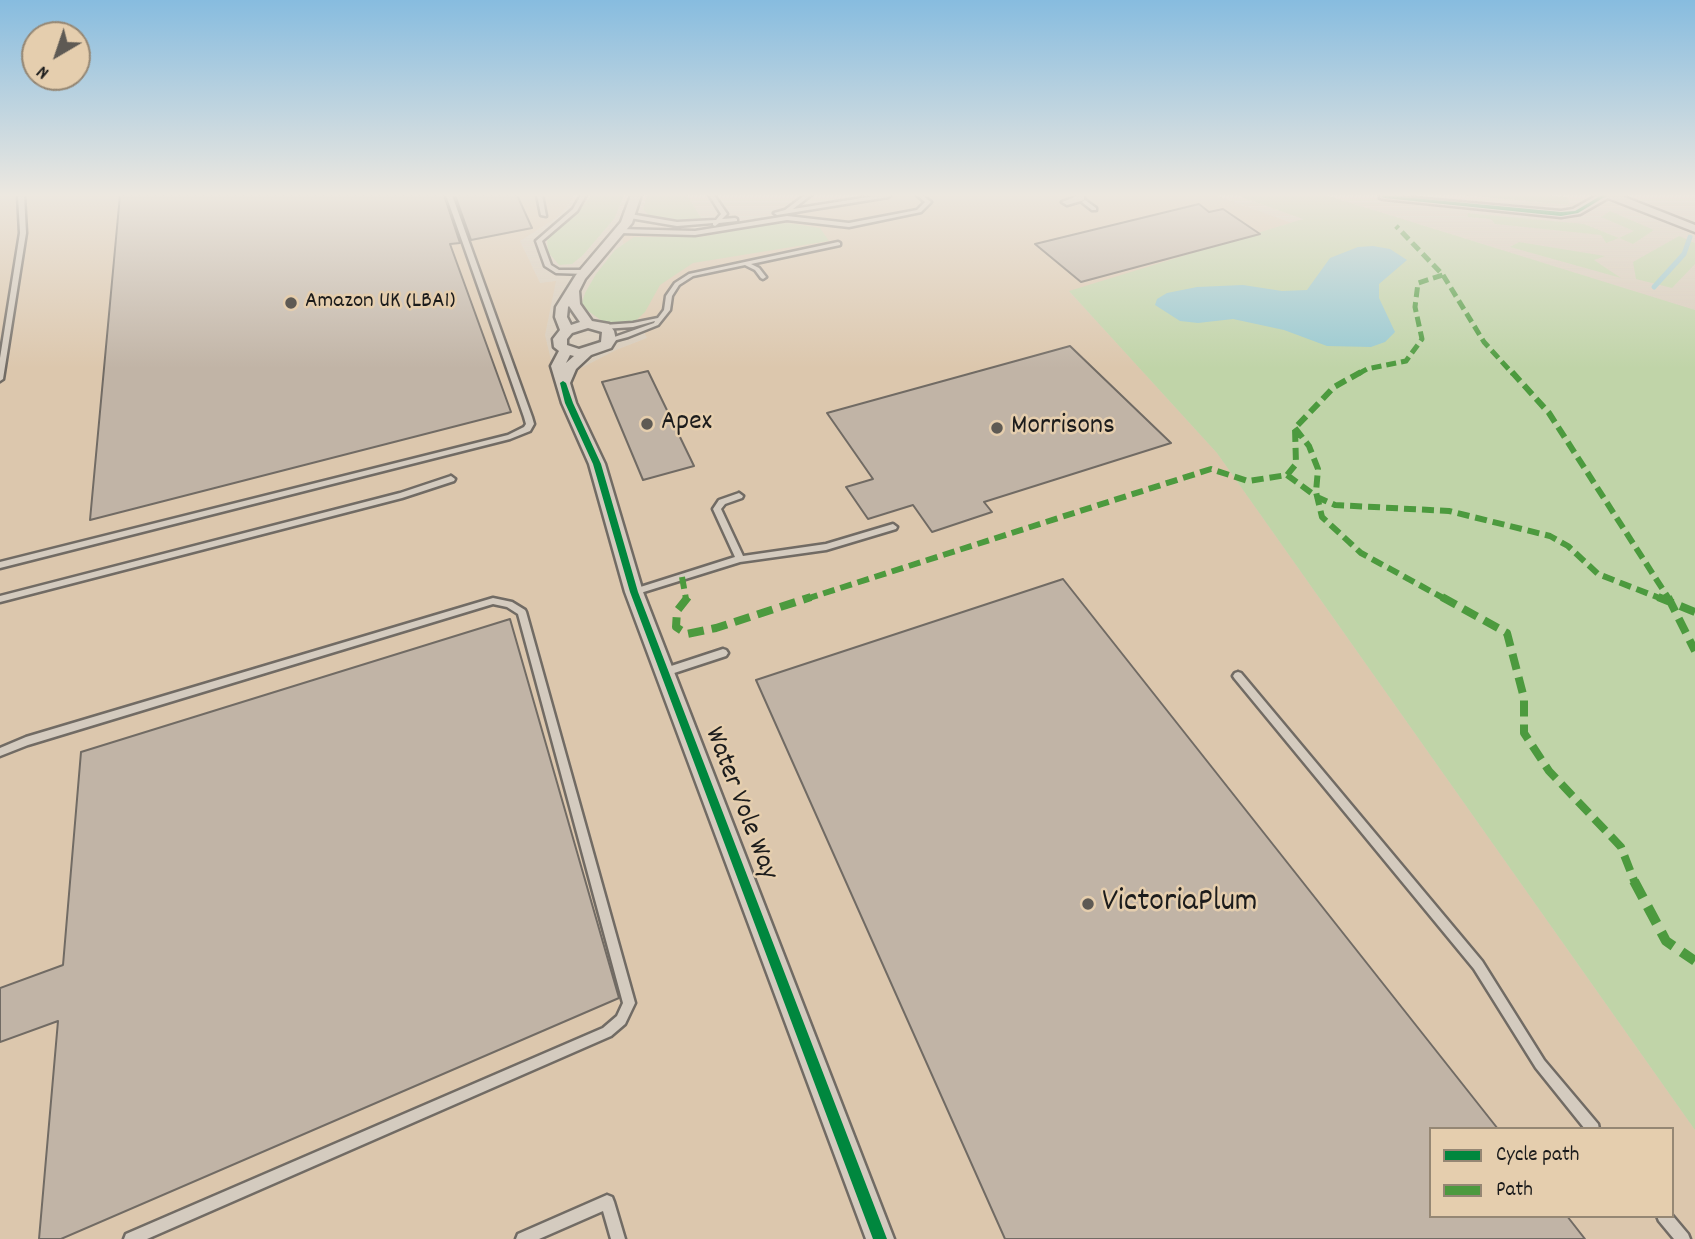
<!DOCTYPE html>
<style>
body{margin:0}
#map{position:relative;width:1695px;height:1239px;overflow:hidden;background:#d8ccbb;font-family:Dekko,sans-serif}
canvas{display:block}
.legend{position:absolute;left:1429px;top:1127px;width:245px;height:91px;box-sizing:border-box;background:#e5ceae;border:2px solid #958774;margin:0;padding:9px 12px;list-style:none;font-size:21px;color:#1c1c1c}
.legend li{display:flex;align-items:center;gap:14px;height:35px}
.legend b{width:35px;border:2px solid #958774}
.north{position:absolute;left:21px;top:21px;width:70px;height:70px;box-sizing:border-box;background:#e5ceae;border:2px solid #958774;border-radius:50%;rotate:219deg;font-size:19px;font-weight:700;line-height:28px;text-align:center;color:#1c1c1c}
.north::after{content:'';display:block;margin:auto;width:24px;height:32px;background:#5e5a54;clip-path:polygon(50% 0,100% 100%,50% 72%,0 100%)}
</style>
<div id="map">
<canvas width="1695" height="1239"></canvas>
<ul class="legend">
<li><b style="height:9px;background:#00873e"></b>Cycle path</li>
<li><b style="height:9px;background:#4c9a3e"></b>Path</li>
</ul>
<div class="north">N</div>
</div>
<script>
const context = document.querySelector('canvas').getContext('2d');
context.lineJoin = 'round';
function fill(path, color) { context.fillStyle = color; context.fill(path, 'evenodd'); }
const poly = rows => new Path2D(rows.map(r => 'M' + r).join(''));
function stroke(path, color, width, dash) { context.strokeStyle = color; context.lineWidth = width; context.lineCap = dash ? 'butt' : 'round'; context.setLineDash(dash || []); context.stroke(path); }
function drawText(font, color, halo, rows, align = 'center') {
  context.font = font + ' Dekko,sans-serif'; context.lineWidth = 5; context.setLineDash([]); context.textBaseline = 'middle'; context.strokeStyle = halo; context.fillStyle = color; for (const [text, x, y, turn = 0] of rows) {
    context.save(); context.translate(x, y); context.rotate((+turn || 0) * Math.PI / 180); context.textAlign = isNaN(turn) ? turn : align; if (halo) context.strokeText(text, 0, 0); context.fillText(text, 0, 0); context.restore();
  }
}
fill(poly([
 [0,195,574,195,567,207,556,218,520,241,540,283,556,281,545,335,556,381,616,350,647,338,639,323,622,236,647,230,691,232,887,195,1215,195,1292,223,1070,292,1217,453,1695,1130,1695,1239,0,1239],
 [1431,1129,1672,1129,1672,1216,1431,1216]
]), '#dcc7ad');
fill(poly([
 [591,195,624,195,614,219,583,255,572,264,559,265,548,252,547,239,575,216],
 [647,195,687,195,703,221,681,222,650,216,643,209],
 [1236,195,1325,195,1695,310,1695,1130,1217,453,1069,291,1303,219],
 [1463,195,1544,195,1567,197,1569,205],
 [1610,211,1654,230,1633,244,1619,238,1606,243,1601,235,1495,224,1491,219,1468,217,1467,213,1584,224,1619,238,1634,231,1601,217],
 [789,223,820,228,829,241,693,263,660,285,645,312,632,324,605,323,581,306,585,293,596,274,615,250,634,237,701,237,766,224],
 [1679,236,1695,243,1695,264,1672,288,1636,279,1633,262],
 [1519,242,1605,256,1594,260,1621,278,1510,247]
]), '#c0d4a8');
fill(poly([
 [1373,246,1390,249,1407,260,1379,284,1379,298,1395,332,1385,342,1371,347,1327,346,1284,330,1233,319,1198,323,1180,321,1155,305,1157,299,1167,293,1197,287,1243,285,1282,291,1307,290,1330,258,1358,247]
]), '#97c9d1');
stroke(poly([
 [1654,287,1684,254,1690,237]
]), '#97c9d1', 5);
const building = poly([
 [120,195,444,195,460,243,450,244,511,412,90,520,120,195],
 [455,195,517,195,532,228,471,240,455,195],
 [1199,204,1209,212,1223,209,1260,234,1081,282,1035,244,1199,204],
 [1070,346,1171,443,984,502,992,512,932,532,913,505,868,519,846,487,873,479,827,413,1070,346],
 [648,371,694,466,643,480,602,382,648,371],
 [1063,579,1498,1129,1431,1129,1431,1216,1567,1216,1585,1239,1005,1239,756,680,1063,579],
 [510,619,619,998,61,1239,39,1239,58,1021,0,1042,0,988,63,965,81,752,510,619]
]);
fill(building, '#c1b4a6');
stroke(building, '#716b64', 2);
const lane = poly([
 [18,195,24,195,26,233,3,379,0,381,0,358,20,233,18,195],
 [446,195,452,195,532,417,534,424,530,431,510,439,0,568,0,562,508,435,524,427,526,424,524,417,446,195],
 [537,195,542,195,546,216,541,215,537,195],
 [581,195,586,195,577,211,542,241,551,265,559,270,585,270,588,272,585,274,556,273,545,266,536,241,573,209,581,195],
 [709,195,714,195,727,214,722,219,735,218,737,219,737,221,719,223,715,226,713,225,713,223,677,226,630,218,627,216,630,214,677,222,716,220,721,214,709,195],
 [805,195,811,195,793,209,881,195,891,195,888,197,777,215,774,213,785,210,805,195],
 [917,195,922,195,931,202,921,212,849,227,787,220,695,235,620,233,617,231,620,229,695,231,787,216,849,223,917,210,925,202,917,195],
 [1085,200,1096,208,1096,210,1092,210,1083,203,1082,202,1085,200],
 [838,242,840,243,840,245,751,264,759,268,766,277,763,279,761,278,755,270,745,265,693,276,679,285,672,296,670,310,658,325,628,337,609,342,606,340,654,323,655,321,633,327,604,329,601,327,604,325,633,323,658,318,664,310,666,296,675,283,689,274,838,242],
 [451,476,455,479,454,481,402,498,0,602,0,596,400,493,451,476],
 [739,493,743,496,742,498,725,504,721,509,743,556,826,544,893,524,897,527,896,529,826,550,740,562,634,595,631,594,630,592,631,590,735,557,713,509,719,500,739,493],
 [493,598,512,602,525,610,526,612,635,1003,625,1024,611,1036,147,1239,124,1239,126,1234,603,1028,617,1016,623,1003,518,614,507,607,493,604,28,745,0,756,0,748,26,737,493,598],
 [723,649,726,650,728,653,726,656,665,676,662,675,660,672,662,669,723,649],
 [1238,672,1241,673,1482,961,1544,1060,1598,1124,1599,1129,1585,1129,1536,1068,1474,969,1235,679,1233,676,1235,673,1238,672],
 [607,1195,612,1197,614,1202,625,1239,611,1239,603,1211,539,1239,516,1239,518,1234,607,1195],
 [1672,1215,1688,1234,1690,1239,1674,1239,1659,1221,1657,1216,1672,1215]
]);
const street = poly([
 [631,195,641,195,632,223,585,279,579,291,580,304,592,321,609,324,614,331,616,340,611,348,591,355,576,369,570,383,576,403,605,464,643,592,894,1239,866,1239,625,592,589,464,562,403,551,366,559,351,554,347,553,339,560,330,555,317,556,307,576,275,621,222,631,195],
 [568,307,569,306,580,322,571,325,567,317,568,307],
 [588,328,602,332,601,342,579,349,567,345,567,339,572,333,588,328],
 [570,355,574,356,566,363,570,355],
 [1080,195,1084,196,1084,200,1067,205,1062,202,1080,195],
 [1380,195,1561,211,1573,209,1598,195,1619,195,1695,225,1695,232,1608,198,1580,214,1561,217,1384,199,1380,198,1380,195]
]);
stroke(lane, '#716b64', 5);
stroke(street, '#716b64', 5);
fill(lane, '#d4cbbf');
fill(street, '#d4cbbf');
stroke(poly([
 [1443,275,1484,342,1513,374],
 [1358,374,1367,369,1406,361,1422,339,1415,307,1418,283,1443,275,1396,226]
]), '#4c9a3e', 5, [10, 5]);
stroke(poly([
 [1512,372,1549,413,1669,599],
 [1295,428,1309,446,1318,469,1316,492,1322,517,1361,553,1445,599],
 [1287,475,1317,497,1335,505,1449,511,1550,536,1568,546,1598,574,1662,599],
 [682,577,686,599],
 [806,599,1211,469,1248,481,1287,475,1296,464,1295,428,1334,387,1361,372]
]), '#4c9a3e', 6, [12, 6]);
stroke(poly([
 [688,597,677,611,676,627,687,634,716,628,811,597],
 [1442,597,1507,633,1524,698,1524,733,1549,771,1621,847,1635,883],
 [1658,597,1695,612],
 [1668,597,1695,651]
]), '#4c9a3e', 8, [16, 8]);
stroke(poly([
 [1634,881,1666,941,1695,961]
]), '#4c9a3e', 10, [19, 10]);
fill(poly([
 [1382,195,1561,212,1575,211,1602,195,1608,195,1578,213,1561,216,1384,198,1382,197,1382,195],
 [563,381,566,383,573,403,601,464,638,592,887,1239,873,1239,630,592,593,464,565,403,560,383,563,381]
]), '#00873e');
const sky = context.createLinearGradient(0, 0, 0, 368);
sky.addColorStop(0, '#87bcdf');
sky.addColorStop(0.53, '#ede8e0');
sky.addColorStop(1, '#ede8e000');
context.fillStyle = sky;
context.fillRect(0, 0, 1695, 368);
for (const [x, y, r, color] of [
 [291,303,7,"#5e5a54"],
 [647,424,7,"#5e5a54"],
 [997,428,7,"#5e5a54"],
 [1088,904,7,"#5e5a54"]
]) { const dot = new Path2D(); dot.arc(x, y, r, 0, 2 * Math.PI); context.fillStyle = color; context.fill(dot); stroke(dot, '#e5ceae', 2.5); }
drawText('23px', '#1c1c1c', '#e5ceae', [
 ["Amazon UK (LBA1)",305,303]
], 'left');
drawText('28px', '#1c1c1c', '#e5ceae', [
 ["Apex",661,424],
 ["Morrisons",1011,428]
], 'left');
drawText('28px', '#1c1c1c', '#e5ceae', [
 ["Water Vole Way",739,804,69]
]);
drawText('33px', '#1c1c1c', '#e5ceae', [
 ["VictoriaPlum",1102,904]
], 'left');
</script>
